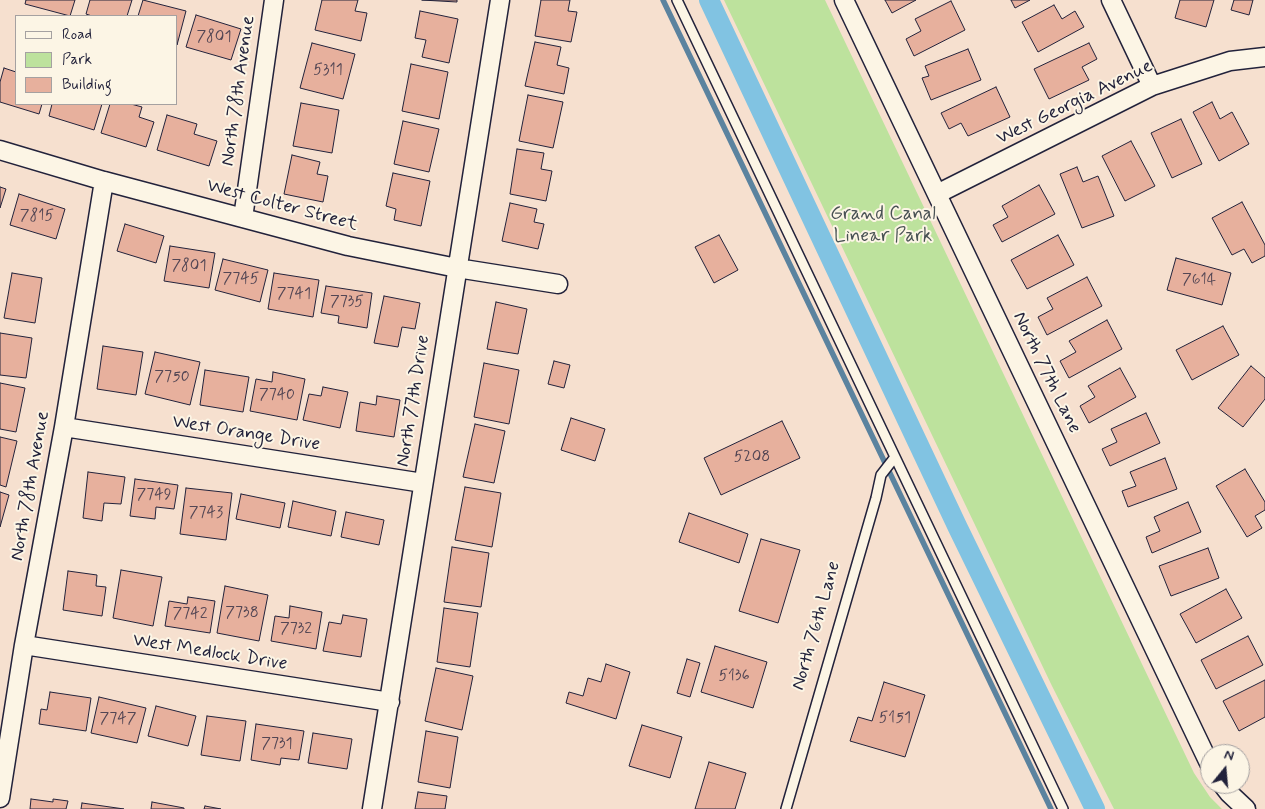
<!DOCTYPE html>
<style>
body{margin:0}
#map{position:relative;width:1265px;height:809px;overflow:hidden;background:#f6e0cf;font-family:Mynerve,sans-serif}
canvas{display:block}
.legend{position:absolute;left:15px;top:15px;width:162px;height:90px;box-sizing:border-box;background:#fcf5e5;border:1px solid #a5a1a1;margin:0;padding:6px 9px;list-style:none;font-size:15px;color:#22223b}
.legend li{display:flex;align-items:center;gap:10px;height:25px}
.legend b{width:25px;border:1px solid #a5a1a1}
.north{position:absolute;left:1200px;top:744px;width:50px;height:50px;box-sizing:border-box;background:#fcf5e5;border:1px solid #a5a1a1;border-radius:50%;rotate:17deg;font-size:14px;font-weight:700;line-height:20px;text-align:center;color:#22223b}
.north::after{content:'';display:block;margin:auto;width:18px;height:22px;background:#22223b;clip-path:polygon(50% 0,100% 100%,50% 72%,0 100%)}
</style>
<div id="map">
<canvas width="1265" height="809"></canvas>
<ul class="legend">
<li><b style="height:6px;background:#fcf5e5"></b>Road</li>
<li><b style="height:14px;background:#bde29d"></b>Park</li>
<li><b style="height:14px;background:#e7b09d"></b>Building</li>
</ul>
<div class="north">N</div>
</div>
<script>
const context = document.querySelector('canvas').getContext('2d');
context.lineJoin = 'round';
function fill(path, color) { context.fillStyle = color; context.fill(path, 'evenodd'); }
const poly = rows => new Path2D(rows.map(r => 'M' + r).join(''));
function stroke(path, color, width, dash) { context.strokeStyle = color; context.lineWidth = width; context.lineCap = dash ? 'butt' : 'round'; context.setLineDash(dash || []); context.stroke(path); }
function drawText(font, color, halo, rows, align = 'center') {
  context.font = font + ' Mynerve,sans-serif'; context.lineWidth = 4; context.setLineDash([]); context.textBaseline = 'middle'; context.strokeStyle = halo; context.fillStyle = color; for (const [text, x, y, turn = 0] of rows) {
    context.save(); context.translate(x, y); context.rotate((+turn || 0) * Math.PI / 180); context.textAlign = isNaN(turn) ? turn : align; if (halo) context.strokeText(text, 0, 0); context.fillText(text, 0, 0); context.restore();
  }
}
fill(poly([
 [724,0,825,0,1194,773,1210,797,1222,809,1114,809,1052,686]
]), '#bde29d');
stroke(poly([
 [663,0,1051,809]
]), '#5b839f', 5.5);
stroke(poly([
 [709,0,958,528,1095,809]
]), '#81c3e2', 20);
const building = poly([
 [26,0,75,0,70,16,25,4,26,0],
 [90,0,132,0,127,16,92,16,86,14,90,0],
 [143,0,186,11,177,45,176,16,138,16,143,0],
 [322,0,358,0,355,11,367,13,361,41,315,30,322,0],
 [422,0,457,0,457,2,422,0],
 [541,0,570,0,568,11,577,12,571,42,535,36,541,0],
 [885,0,916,0,892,13,885,0],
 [1011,0,1030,0,1015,8,1011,0],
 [1180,0,1214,0,1206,27,1175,18,1180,0],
 [1234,0,1253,0,1249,15,1231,10,1234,0],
 [951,1,965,30,914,56,906,39,921,31,915,19,951,1],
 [1054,5,1062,19,1075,11,1084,27,1038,52,1022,22,1054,5],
 [420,11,458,19,449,63,422,57,426,40,415,38,420,11],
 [196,15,241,29,231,60,186,47,196,15],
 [535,42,561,47,557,65,569,68,564,94,525,86,535,42],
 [312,43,355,54,343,99,300,88,312,43],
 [1089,43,1097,59,1082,67,1089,80,1049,99,1034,69,1089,43],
 [968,49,981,80,931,100,922,78,929,76,925,66,968,49],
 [411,64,448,72,439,119,402,111,411,64],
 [4,68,16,72,16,104,42,104,39,114,0,102,0,82,4,68],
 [996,87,1010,117,968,136,961,123,949,129,941,113,996,87],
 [528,95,563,102,553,148,519,141,528,95],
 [1212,102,1220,119,1232,112,1249,144,1219,161,1193,112,1212,102],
 [301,103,339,110,332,153,293,146,301,103],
 [52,104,102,104,94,130,49,116,52,104],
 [110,104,131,104,142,107,139,117,154,122,146,147,101,133,110,104],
 [167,115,197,124,194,134,217,141,209,166,157,150,167,115],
 [1181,119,1202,164,1172,178,1151,133,1181,119],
 [403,121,439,129,429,172,394,164,403,121],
 [1131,141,1155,186,1125,201,1102,156,1131,141],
 [517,149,544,153,541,169,552,171,546,201,510,194,517,149],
 [292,155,320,162,317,174,328,176,323,202,284,194,292,155],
 [1077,167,1083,182,1098,176,1114,216,1082,228,1060,174,1077,167],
 [393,173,430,181,421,226,394,220,396,209,386,206,393,173],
 [1039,185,1055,214,1002,242,993,225,1008,217,1002,206,1039,185],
 [0,187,6,189,0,208,0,187],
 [19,194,65,209,56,239,10,225,19,194],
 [1242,202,1265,245,1265,256,1252,263,1244,249,1232,255,1212,218,1242,202],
 [510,203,537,209,534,222,544,224,538,249,502,241,510,203],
 [125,224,164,236,156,263,117,251,125,224],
 [719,235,738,270,714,283,695,247,719,235],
 [1058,235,1074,265,1027,289,1011,260,1058,235],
 [170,246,215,253,209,288,164,281,170,246],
 [1176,258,1231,273,1222,305,1167,290,1176,258],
 [223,259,268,270,260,302,215,290,223,259],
 [12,273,42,278,35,323,4,318,12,273],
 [274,273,319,280,313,317,268,309,274,273],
 [1087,277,1102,306,1047,335,1038,317,1053,309,1047,298,1087,277],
 [326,286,372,293,367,328,338,323,339,316,321,313,326,286],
 [384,296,420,303,415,329,402,327,398,347,374,343,384,296],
 [496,302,527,309,518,354,487,349,496,302],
 [1107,320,1122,349,1069,378,1060,361,1076,352,1069,341,1107,320],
 [1223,326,1239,355,1192,380,1176,350,1223,326],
 [0,333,32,338,26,378,0,375,0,333],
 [103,346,143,352,136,395,97,389,103,346],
 [155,352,200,362,190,405,145,394,155,352],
 [554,361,570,365,564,388,548,384,554,361],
 [484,363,519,370,509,424,474,417,484,363],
 [1251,366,1265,378,1265,399,1243,427,1218,408,1251,366],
 [1120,368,1136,397,1089,423,1080,406,1095,397,1088,386,1120,368],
 [205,370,249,377,243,412,200,405,205,370],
 [273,372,305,379,297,420,250,411,256,379,272,382,273,372],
 [0,383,25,388,16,432,0,429,0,383],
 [323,387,348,392,340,428,303,420,309,394,321,396,323,387],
 [377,396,400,400,394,437,356,431,360,402,376,405,377,396],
 [1146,413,1160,443,1110,466,1102,449,1117,442,1111,429,1146,413],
 [571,418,605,429,595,461,561,450,571,418],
 [782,421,800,458,721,495,704,458,782,421],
 [475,424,505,431,494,483,463,477,475,424],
 [0,437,17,441,6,487,0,485,0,437],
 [1165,458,1177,489,1128,507,1122,491,1136,486,1130,472,1165,458],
 [1245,469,1265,502,1265,510,1255,516,1262,528,1247,537,1216,486,1245,469],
 [88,472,125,477,121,504,104,503,102,521,83,518,88,472],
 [135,479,178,485,174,509,156,507,155,519,130,516,135,479],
 [465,487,501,493,492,547,455,540,465,487],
 [186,488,232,493,226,540,180,534,186,488],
 [0,492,9,495,0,527,0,492],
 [241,494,285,503,280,528,236,519,241,494],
 [293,501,336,511,331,536,288,527,293,501],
 [1188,502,1201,532,1152,553,1146,537,1160,531,1154,517,1188,502],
 [346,512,384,520,379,545,341,537,346,512],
 [689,513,748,534,739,563,679,542,689,513],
 [761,539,800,550,778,623,739,611,761,539],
 [452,547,489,553,481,607,444,602,452,547],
 [1208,548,1219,578,1171,596,1159,566,1208,548],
 [121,570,162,577,153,626,113,618,121,570],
 [68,571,97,575,96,586,106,587,102,616,63,610,68,571],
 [225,586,268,595,259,641,217,633,225,586],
 [1226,589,1242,618,1196,643,1180,614,1226,589],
 [188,597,215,601,210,633,165,626,169,601,187,604,188,597],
 [290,606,322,612,316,649,271,641,275,616,289,618,290,606],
 [444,608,478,613,470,667,437,662,444,608],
 [343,615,367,619,361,657,323,651,329,622,341,624,343,615],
 [1248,636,1263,665,1216,689,1201,660,1248,636],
 [715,646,767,662,753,708,701,692,715,646],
 [687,659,700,663,690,697,677,693,687,659],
 [606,664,630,672,616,719,566,703,569,692,583,696,588,678,601,682,606,664],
 [436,668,473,676,462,730,425,721,436,668],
 [1265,680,1265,717,1239,731,1223,701,1265,680],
 [884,682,925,695,905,757,850,741,858,717,872,721,884,682],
 [50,692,91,698,86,731,39,724,41,709,47,710,50,692],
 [99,697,146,708,137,743,91,733,99,697],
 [156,706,196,716,188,746,148,736,156,706],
 [207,716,246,721,240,761,201,755,207,716],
 [256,724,304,731,299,760,281,758,280,765,251,760,256,724],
 [642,725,682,737,670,778,629,766,642,725],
 [426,731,458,737,450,788,418,782,426,731],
 [313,733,352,739,347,769,308,763,313,733],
 [709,762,746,773,735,809,695,809,709,762],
 [418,792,447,796,445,809,415,809,418,792],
 [31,799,53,802,53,799,68,801,66,809,30,809,31,799],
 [152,802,184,808,184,809,151,809,152,802],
 [82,803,124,809,81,809,82,803],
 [205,806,221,809,204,809,205,806]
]);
fill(building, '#e7b09d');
stroke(building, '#22223b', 1);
const service = poly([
 [677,0,1063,809],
 [786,809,876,498,881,475,895,457]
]);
const minor = poly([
 [844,0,1210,765],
 [1111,0,1152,86],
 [0,150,104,181,348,246,457,268,558,284],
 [937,194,1152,86,1230,61,1265,57],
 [243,218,274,0],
 [64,427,423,483],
 [24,645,390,702],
 [1222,784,1229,793,1246,809],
 [0,798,24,645,64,427,104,181],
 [372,809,500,0]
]);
stroke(service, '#22223b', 12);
stroke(minor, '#22223b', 21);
stroke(service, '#fcf5e5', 9);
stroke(minor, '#fcf5e5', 18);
drawText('16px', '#534654', null, [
 ["7801",214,38],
 ["5311",328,71],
 ["7815",37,217],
 ["7801",189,267],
 ["7745",241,280],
 ["7614",1199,281],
 ["7741",294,295],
 ["7735",347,303],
 ["7750",172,378],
 ["7740",277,396],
 ["5208",752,458],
 ["7749",154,496],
 ["7743",206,514],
 ["7738",242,614],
 ["7742",190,615],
 ["7732",296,630],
 ["5136",734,677],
 ["5151",895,719],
 ["7747",118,720],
 ["7731",277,745]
]);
drawText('19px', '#22223b', '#fcf5e5', [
 ["North 78th Avenue",239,91,-82],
 ["West Georgia Avenue",1075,103,-26],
 ["West Colter Street",282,206,15],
 ["North 77th Lane",1046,373,64],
 ["North 77th Drive",414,401,-81],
 ["West Orange Drive",246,434,9],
 ["North 78th Avenue",31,486,-80],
 ["North 76th Lane",817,626,-74],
 ["West Medlock Drive",210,653,9]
]);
drawText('19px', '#495254', '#fcf5e5', [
 ["Grand Canal",883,215],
 ["Linear Park",883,237]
]);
</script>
